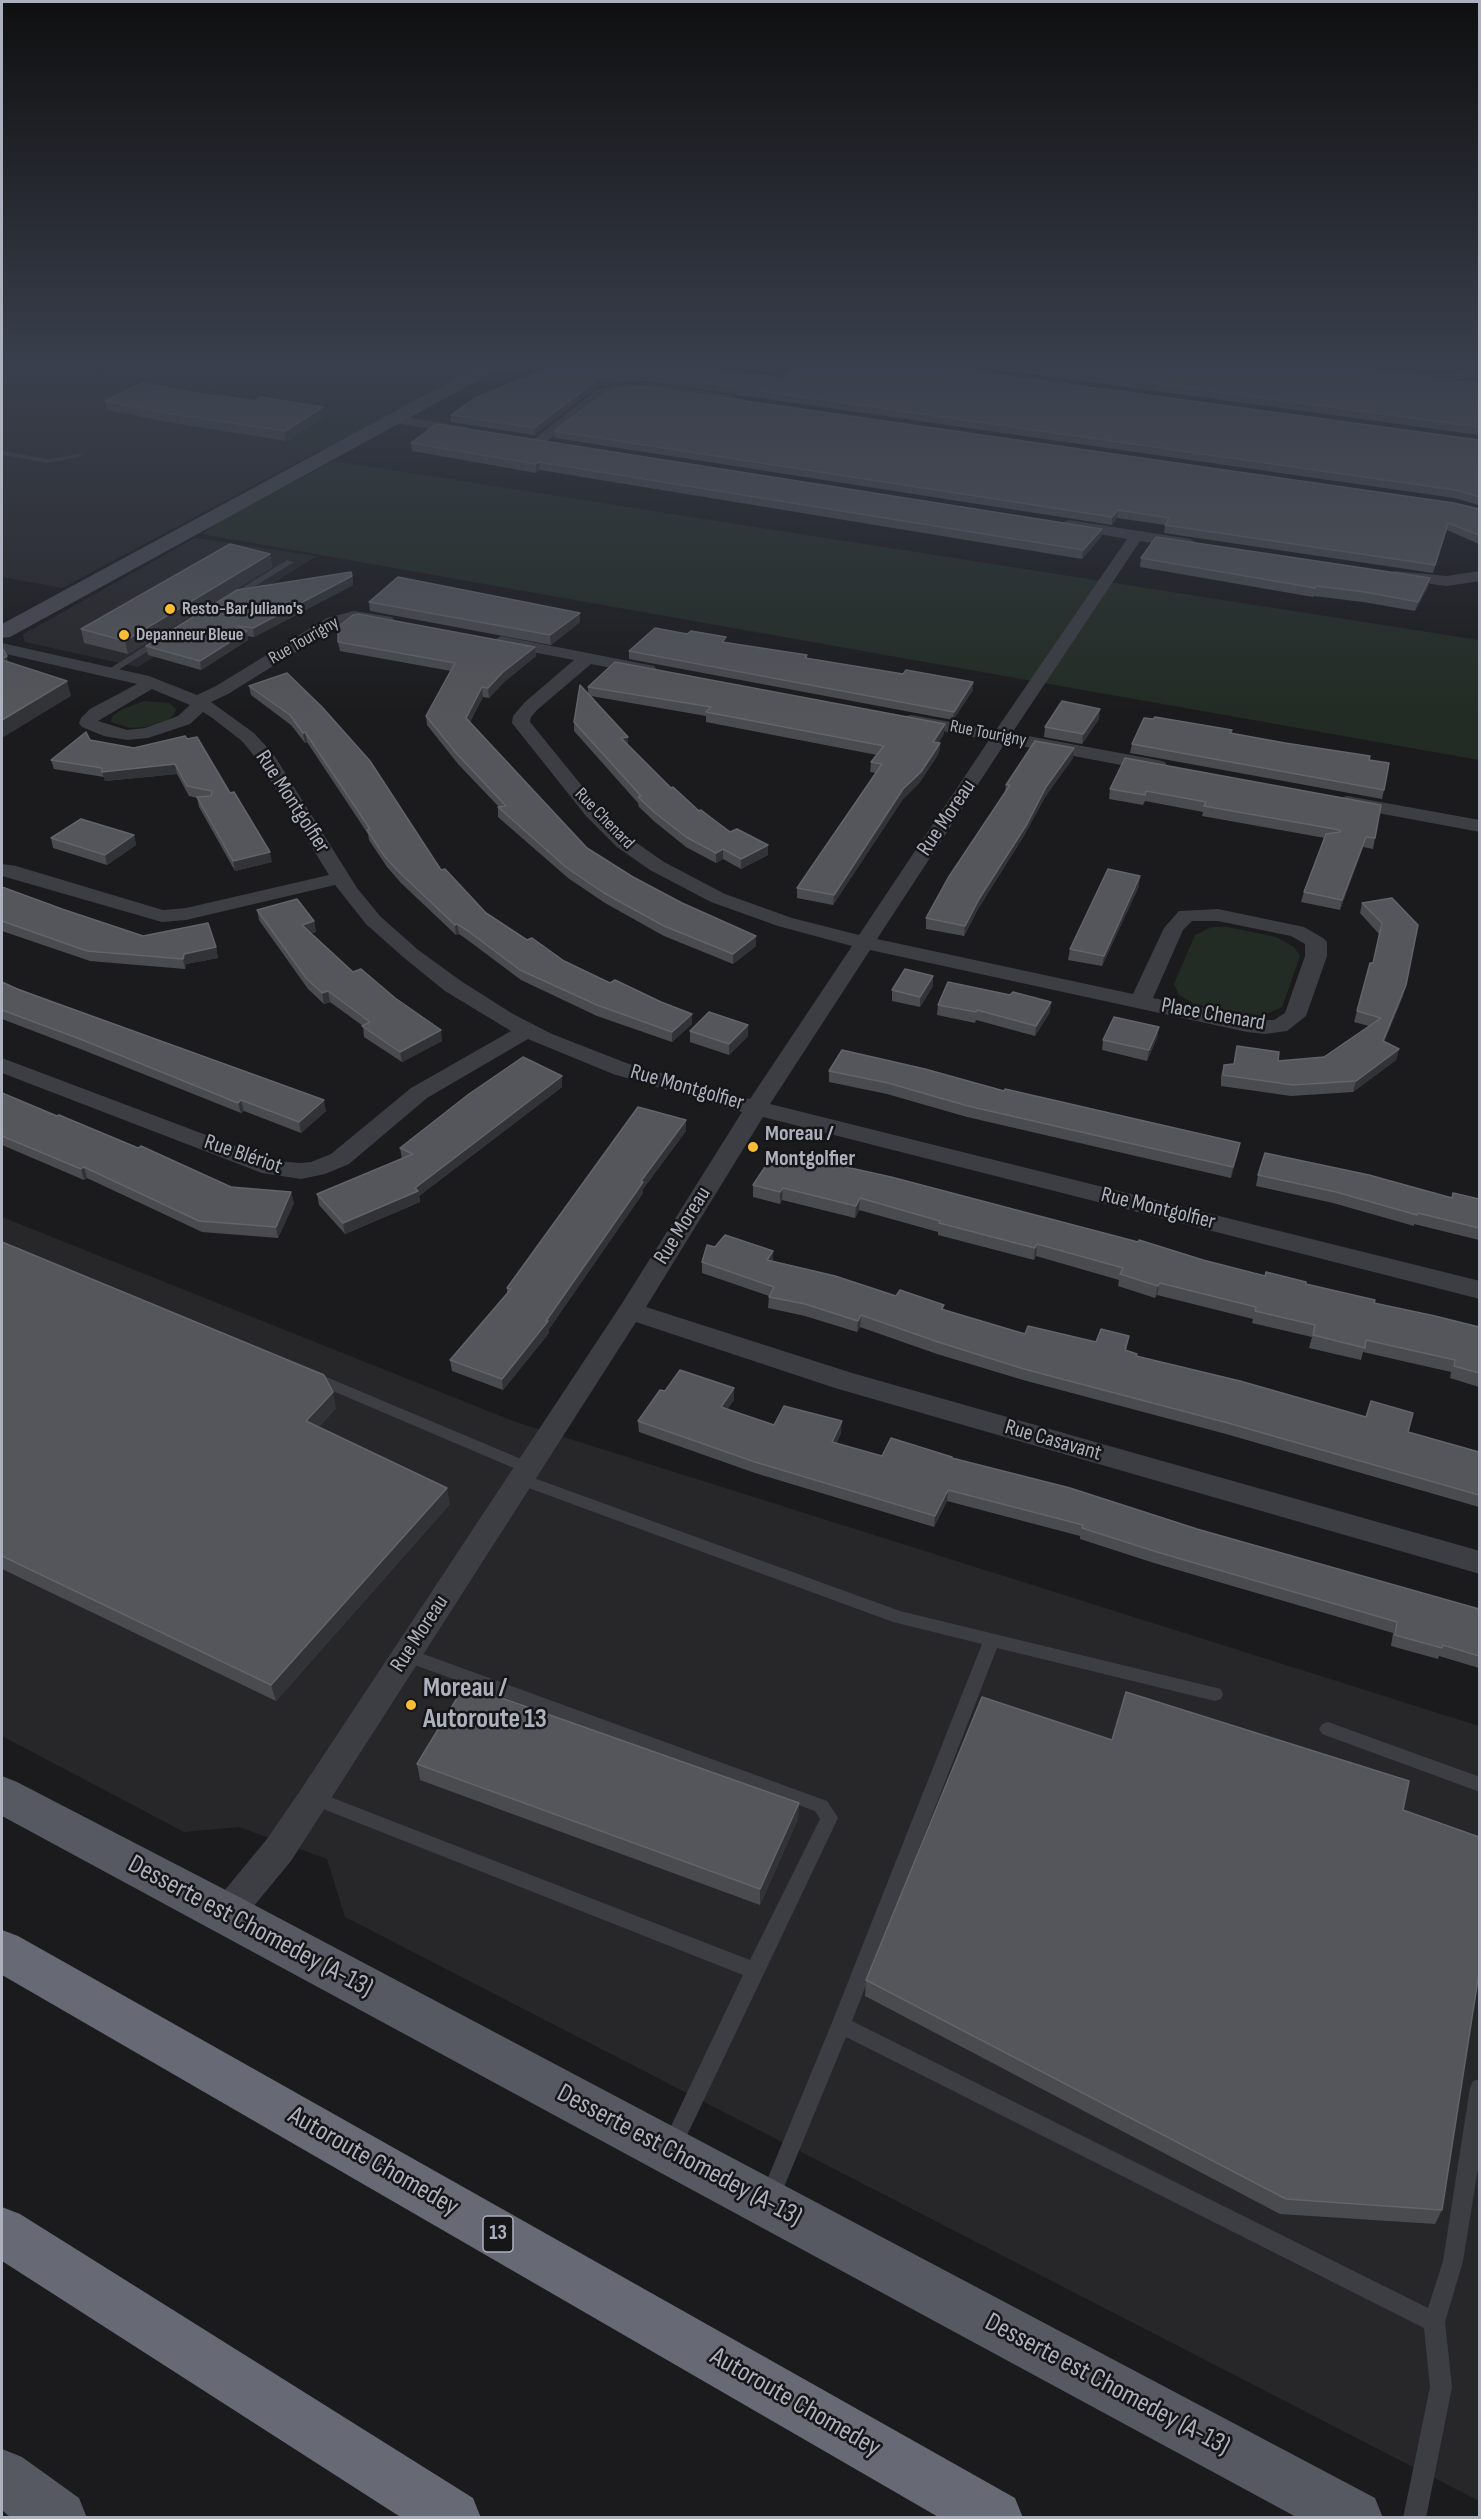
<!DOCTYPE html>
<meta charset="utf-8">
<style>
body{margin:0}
#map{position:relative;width:1481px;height:2519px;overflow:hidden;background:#1b1b1d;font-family:"Sofia Sans Condensed",sans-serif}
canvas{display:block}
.frame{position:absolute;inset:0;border:3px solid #adb1bd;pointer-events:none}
</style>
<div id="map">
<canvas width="1481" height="2519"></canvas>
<div class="frame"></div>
</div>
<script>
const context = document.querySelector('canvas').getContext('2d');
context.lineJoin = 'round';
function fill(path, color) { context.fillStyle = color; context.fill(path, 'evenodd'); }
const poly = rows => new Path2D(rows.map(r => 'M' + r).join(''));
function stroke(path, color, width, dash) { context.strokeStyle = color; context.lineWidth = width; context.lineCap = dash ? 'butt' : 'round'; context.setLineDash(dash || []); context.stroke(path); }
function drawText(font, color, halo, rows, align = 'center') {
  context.font = font + ' "Sofia Sans Condensed",sans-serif'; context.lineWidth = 5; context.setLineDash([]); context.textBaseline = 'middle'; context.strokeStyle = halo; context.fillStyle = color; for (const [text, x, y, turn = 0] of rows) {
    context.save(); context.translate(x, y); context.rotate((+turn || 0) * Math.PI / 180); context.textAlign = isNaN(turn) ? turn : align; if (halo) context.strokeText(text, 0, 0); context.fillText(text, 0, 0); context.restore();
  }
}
fill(poly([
 [94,373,212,391,373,422,62,588,2,577,2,395,20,382],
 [195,538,317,556,138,667,25,642,22,635],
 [2,1217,513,1421,1479,1726,1479,2501,345,1917,327,1859,239,1827,184,1832,2,1736]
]), '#27272a');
fill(poly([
 [2,363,484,363,323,451,301,447,286,441,238,434,285,405,212,391,94,373,20,382,2,395],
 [333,461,1479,640,1479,760,202,534,222,520],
 [144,701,169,703,176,709,175,712,170,719,146,727,130,728,111,722,112,716,123,709],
 [1212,927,1228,927,1276,937,1294,947,1300,956,1282,1007,1262,1016,1247,1016,1194,1004,1179,995,1174,984,1195,935]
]), '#222c24');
fill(poly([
 [2,451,48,459,79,454,83,456,48,463,2,455,2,451],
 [287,560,294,562,233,600,226,598,287,560],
 [160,637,167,639,112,674,104,672,160,637],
 [312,1371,533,1464,536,1468,533,1472,528,1474,523,1472,307,1380,305,1376,307,1372,312,1371],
 [520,1473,900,1611,1221,1689,1223,1694,1221,1699,1215,1701,997,1648,852,2021,1428,2308,1443,2261,1470,2088,1473,2081,1480,2079,1480,2156,1463,2261,1445,2322,1452,2387,1426,2518,1403,2518,1430,2387,1424,2328,846,2037,777,2204,770,2207,763,2204,760,2197,831,2025,982,1644,893,1622,515,1483,512,1479,515,1475,520,1473],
 [407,1648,827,1801,835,1813,838,1818,679,2152,672,2155,665,2152,662,2145,743,1975,308,1803,305,1798,308,1793,314,1790,320,1793,750,1960,820,1819,815,1811,401,1660,399,1655,401,1650,407,1648],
 [1328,1722,1480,1777,1480,1792,1322,1734,1319,1729,1322,1724,1328,1722]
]), '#3d3e44');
fill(poly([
 [972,363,986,363,974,374,964,374,963,371,964,368,972,363],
 [1471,363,1480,363,1480,369,1475,376,1445,383,1397,377,1390,373,1397,369,1445,375,1465,370,1471,363],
 [649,383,732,395,739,399,732,403,649,391,613,393,608,395,542,445,532,445,530,442,598,389,612,385,649,383],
 [393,415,467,427,474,431,467,435,388,422,386,419,388,416,393,415],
 [1069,520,1190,539,1198,544,1190,549,1140,541,1012,733,1158,760,1165,762,1167,766,1165,770,1158,772,1005,743,877,939,1133,994,1164,928,1179,911,1218,909,1304,927,1323,938,1327,942,1327,956,1306,1016,1287,1031,1265,1034,1247,1032,870,950,770,1104,1480,1281,1480,1299,763,1117,646,1307,852,1373,1480,1551,1480,1574,835,1388,636,1322,291,1861,239,1924,227,1929,215,1924,210,1913,215,1902,267,1839,302,1788,621,1305,742,1112,613,1074,528,1039,427,1098,349,1164,325,1174,301,1179,262,1173,2,1073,2,1058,275,1161,301,1163,311,1162,331,1154,411,1088,511,1031,445,991,403,957,366,924,335,885,186,920,162,922,2,876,2,864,16,866,163,910,186,908,329,875,259,762,242,741,211,717,203,712,190,724,148,738,127,740,104,736,82,727,79,723,81,718,90,709,137,684,2,653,2,643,149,676,197,695,216,686,327,618,354,611,392,617,394,620,386,625,354,621,339,625,228,694,211,702,254,733,274,755,357,888,380,916,417,949,461,981,513,1014,552,1034,629,1064,750,1099,852,946,778,926,711,902,650,870,617,847,586,816,512,723,513,716,525,702,574,660,501,646,493,641,501,636,654,666,657,670,654,674,648,675,591,664,537,710,531,717,530,722,600,808,631,839,664,862,725,894,792,918,859,935,989,740,911,725,905,724,902,720,905,716,911,715,996,730,1127,539,1064,528,1061,525,1064,522,1069,520],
 [152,689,190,705,178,716,145,728,127,730,98,721,152,689],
 [1192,921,1218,921,1291,936,1305,944,1305,956,1285,1013,1274,1020,1265,1020,1153,998,1183,930,1192,921],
 [1395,571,1447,576,1480,571,1480,581,1447,586,1389,579,1387,576,1389,573,1395,571],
 [1347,796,1480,820,1480,832,1340,806,1337,802,1340,798,1347,796]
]), '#3d3e44');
fill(poly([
 [484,363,504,363,502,367,10,637,2,638,2,624,484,363]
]), '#494b53');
fill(poly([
 [2,1776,17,1782,243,1899,1375,2498,1383,2518,1298,2518,2,1816,2,1776],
 [2,2449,22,2457,79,2498,87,2518,11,2518,2,2510,2,2449]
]), '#575962');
fill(poly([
 [2,1930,18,1936,1015,2498,1023,2518,940,2518,2,1975,2,1930],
 [2,2207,20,2214,473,2498,481,2518,402,2518,2,2261,2,2207]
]), '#676a74');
fill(poly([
 [560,363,780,378,1479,440,1479,505,1454,498,642,381,617,382,597,387,534,435,451,422,451,415],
 [951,363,1321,363,1432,377,1431,382,1479,382,1479,435],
 [1363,363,1442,363,1437,372],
 [212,396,323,407,324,417,286,441,173,423,107,410,105,401],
 [554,431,1479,509,1479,544,1447,530,1433,573,1164,533,1165,525,1117,518,1112,525,555,438],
 [411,443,1102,529,1101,537,1082,559,540,470,536,473,412,451],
 [270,554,272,567,128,654,84,643,81,629],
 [1141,558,1428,587,1415,611,1363,602,1314,596,1313,597,1140,567],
 [352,576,353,585,254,637,247,636,248,640,201,670,148,655,146,646],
 [369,602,580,613,580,622,551,645,370,611],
 [338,642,535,647,536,656,504,682,489,698,483,697,470,722,587,848,633,877,682,903,756,936,756,946,733,964,664,936,605,903,568,878,498,817,498,807,499,807,458,764,427,725,426,716,451,671,340,651],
 [726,643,807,655,807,658,903,674,973,682,973,690,953,720,629,659,629,651],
 [287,673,441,870,486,913,527,940,564,961,610,983,692,1014,692,1024,672,1042,597,1016,521,980,469,941,459,934,456,935,401,883,387,867,369,840,368,834,307,742,305,743,291,725,251,695,249,686],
 [588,687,944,734,938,743,940,743,939,753,920,782,903,799,833,905,797,898,797,888,876,773,870,772,871,762,877,755,706,722,706,716,591,696,628,737,628,746,671,788,699,811,730,832,768,845,768,855,741,869,723,859,716,863,686,847,655,822,639,807,638,803,574,731,574,722,588,694],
 [1099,719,1082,744,1044,737,1045,727],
 [1232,730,1231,733,1369,760,1384,790,1382,799,1130,753,1132,744],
 [185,736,230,793,272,862,235,871,199,807,197,798,189,796,177,774,105,781,104,777,54,769,51,760,90,740,134,748],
 [1073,758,1045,797,1025,834,978,909,964,936,926,929,926,918,1005,793,1006,785],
 [1125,758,1375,838,1373,849,1363,847,1340,910,1301,902,1304,892,1325,838,1202,816,1203,812,1145,801,1143,805,1109,799,1110,789],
 [134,835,136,845,107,865,53,848,51,838],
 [1139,886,1102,966,1068,960,1070,949],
 [2,887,62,909,143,936,216,947,218,958,186,964,185,969,90,961,2,931],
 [1392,898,1403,996,1384,1042,1399,1049,1396,1060,1353,1092,1291,1096,1221,1086,1221,1076,1224,1065,1234,1064,1237,1046,1278,1061,1324,1057,1369,1026,1354,1022,1370,963,1373,963,1379,934,1360,913,1362,903],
 [257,910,314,921,316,932,311,933,353,972,442,1041,402,1062,364,1037,363,1026,330,1002,324,1004,308,989,259,920],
 [2,982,326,1111,301,1133,244,1111,241,1113,83,1050,2,1019],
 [933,986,920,1007,892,1001,892,990],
 [938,1005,1050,1012,1035,1036,976,1020,975,1023,937,1015],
 [1159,1027,1157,1038,1147,1061,1102,1050,1103,1040],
 [690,1031,748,1036,729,1055,690,1042],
 [829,1071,1004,1091,1240,1143,1231,1178,967,1117,887,1094,829,1082],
 [562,1076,562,1087,419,1196,420,1202,345,1234,319,1205,317,1194,402,1159,400,1148],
 [2,1093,231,1187,294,1203,278,1238,202,1232,87,1178,84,1180,2,1145],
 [686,1120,686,1131,643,1189,643,1193,549,1329,549,1333,503,1390,452,1371,450,1360,507,1293,507,1288],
 [835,1168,1265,1276,1306,1284,1374,1303,1479,1327,1479,1387,1450,1378,1451,1372,1363,1352,1361,1360,1309,1348,1312,1337,1252,1323,1253,1319,1157,1295,1155,1298,1118,1286,1119,1280,1036,1256,1034,1260,938,1235,938,1232,859,1210,855,1218,782,1200,780,1204,753,1197,753,1185],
 [1258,1175,1452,1198,1479,1199,1479,1240,1414,1224,1414,1226,1333,1203,1256,1186],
 [2,1242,336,1408,319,1427,450,1504,276,1701,2,1569],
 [715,1247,773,1251,773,1261,896,1296,944,1305,943,1310,1025,1334,1096,1342,1129,1336,1126,1351,1137,1356,1479,1452,1479,1507,1226,1434,1023,1380,937,1354,860,1327,857,1332,805,1316,768,1308,769,1296,702,1273,702,1262],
 [734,1388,734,1400,727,1409,774,1425,841,1433,836,1444,882,1456,952,1459,1479,1609,1479,1668,1439,1656,1438,1659,1391,1646,1393,1633,1154,1563,1080,1539,1080,1536,947,1501,934,1527,755,1473,639,1432,638,1421,665,1391],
 [1112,1740,1403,1810,1442,2210,1435,2224,1280,2214,865,1996,866,1980],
 [417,1764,799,1803,798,1819,760,1905,420,1780]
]), '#494b4f');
fill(poly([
 [1440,363,1442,363,1437,372,1439,365],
 [617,375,617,382,597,387,534,435,534,428,597,380],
 [323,407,324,417,286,441,285,431],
 [539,462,540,470,536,473,536,464],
 [1118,510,1117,518,1112,525,1112,517],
 [1102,529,1101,537,1082,559,1083,550],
 [270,554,272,567,128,654,125,641],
 [352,576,353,585,254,637,253,628],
 [1430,578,1428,587,1415,611,1418,602],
 [580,613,580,622,551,645,550,635],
 [247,631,248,640,201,670,200,661],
 [535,647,536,656,504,682,489,698,488,688,503,672],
 [7,656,10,671,2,659],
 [67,681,71,696,2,738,2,720],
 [973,682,973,690,953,720,954,712],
 [482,687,483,697,467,727,466,718],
 [1100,709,1099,719,1082,744,1083,734],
 [945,724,944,734,933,752,933,742],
 [305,732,307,742,305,743,303,733],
 [628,737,628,746,621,738],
 [940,743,939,753,920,782,903,799,833,905,834,895,903,789],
 [1074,748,1073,758,1045,797,1025,834,978,909,964,936,965,926,979,899,1046,787],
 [175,764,177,774,105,781,102,772],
 [134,835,136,845,107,865,105,855],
 [1366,837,1363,847,1340,910,1342,900],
 [768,845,768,855,741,869,741,859],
 [723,849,723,859,716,863,716,853],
 [270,852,272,862,235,871,233,861],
 [1140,876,1139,886,1102,966,1104,956],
 [314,921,316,932,304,935,302,925],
 [457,924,459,934,456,935,455,925],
 [756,936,756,946,733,964,733,954],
 [216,947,218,958,186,964,185,969,183,959,184,954],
 [933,976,933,986,920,1007,920,997],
 [1406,985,1403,996,1380,1052,1383,1041],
 [328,991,330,1002,324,1004,322,993],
 [1051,1002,1050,1012,1035,1036,1036,1026],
 [692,1014,692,1024,672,1042,672,1032],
 [748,1025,748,1036,729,1055,729,1044],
 [1159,1027,1157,1038,1147,1061,1149,1050],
 [441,1030,442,1041,402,1062,400,1052],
 [1399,1049,1396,1060,1353,1092,1356,1081],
 [562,1076,562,1087,419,1196,420,1202,345,1234,343,1223,415,1188],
 [241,1100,244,1111,241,1113,238,1103],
 [324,1100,326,1111,301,1133,299,1122],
 [686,1120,686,1131,643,1189,643,1193,549,1329,549,1333,503,1390,502,1379,546,1321,641,1181],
 [1240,1143,1238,1154,1231,1178,1233,1167],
 [84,1167,87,1178,84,1180,81,1169],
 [783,1188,782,1200,780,1204,780,1192],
 [291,1192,294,1203,278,1238,276,1227],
 [860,1198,859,1210,855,1218,856,1206],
 [1037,1244,1036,1256,1034,1260,1035,1248],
 [773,1251,773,1262,767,1260],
 [1160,1283,1157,1295,1155,1298,1158,1286],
 [861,1315,860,1327,857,1332,858,1321],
 [734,1388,734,1400,721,1418,721,1407],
 [333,1392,336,1408,309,1438,306,1421],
 [842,1421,841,1433,832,1454,832,1442],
 [447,1488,450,1504,276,1701,271,1685],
 [948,1490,947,1501,934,1527,935,1516],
 [799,1803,798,1819,760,1905,760,1889]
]), '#323336');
const building = poly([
 [560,363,670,363,780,378,798,363,912,363,1479,440,1479,497,1456,490,642,374,617,375,597,380,534,428,451,415,475,398,560,363],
 [1001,363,1321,363,1432,377,1429,382,1479,382,1479,427,1001,363],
 [1420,363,1440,363,1439,365,1420,363],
 [142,383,212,396,215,395,255,401,260,397,323,407,285,431,171,414,105,401,142,383],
 [642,386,1454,503,1479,509,1479,535,1448,523,1435,565,1165,525,1169,518,1118,510,1112,517,554,431,609,390,642,386],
 [436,424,1102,529,1083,550,539,462,536,464,411,443,436,424],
 [1156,537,1430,578,1418,602,1365,592,1316,586,1315,588,1141,558,1156,537],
 [230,544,270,554,125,641,81,629,230,544],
 [351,572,352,576,253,628,238,626,247,631,200,661,146,646,237,590,351,572],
 [398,577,580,613,550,635,369,602,398,577],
 [358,614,535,647,503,672,488,688,482,687,466,718,587,848,633,877,682,903,756,936,733,954,664,926,604,893,567,868,498,807,506,806,457,754,426,716,455,663,338,642,338,627,353,615,358,614],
 [655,628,687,634,691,631,726,637,722,642,807,655,805,658,903,674,906,670,973,682,954,712,629,651,655,628],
 [2,648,7,656,2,659,2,648],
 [2,660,67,681,2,720,2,660],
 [615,662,945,724,933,742,940,743,921,772,903,789,834,895,797,888,882,764,871,762,884,746,706,712,711,707,588,687,615,662],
 [287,673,322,707,370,761,441,870,445,869,486,913,527,940,532,938,564,961,610,983,615,980,661,1002,692,1014,672,1032,597,1005,520,970,468,931,457,924,455,925,399,872,385,857,367,830,370,829,305,732,303,733,290,715,249,686,287,673],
 [580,685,628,737,621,738,671,788,673,787,699,811,701,810,730,832,737,829,768,845,741,859,723,849,716,853,686,837,654,812,638,797,641,796,574,722,580,685],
 [1062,701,1100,709,1083,734,1045,727,1062,701],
 [1155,717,1232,730,1230,733,1285,743,1370,756,1369,760,1389,763,1384,790,1132,744,1144,718,1153,719,1155,717],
 [86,732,90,740,134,748,185,736,187,739,197,737,230,793,234,792,270,852,233,861,197,797,211,796,212,791,187,786,175,764,102,772,102,768,51,760,86,732],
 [1035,741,1074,748,1046,787,1027,824,979,899,965,926,926,918,948,878,1010,785,1006,785,1035,741],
 [1125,758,1381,805,1375,838,1366,837,1342,900,1304,892,1326,834,1340,832,1340,830,1204,806,1206,802,1146,791,1145,795,1110,789,1125,758],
 [81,819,134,835,105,855,51,838,81,819],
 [1108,869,1140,876,1104,956,1070,949,1108,869],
 [2,887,62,909,143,936,208,923,216,947,184,954,183,959,87,951,2,921,2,887],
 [1392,898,1418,925,1406,985,1383,1041,1399,1049,1356,1081,1293,1085,1223,1075,1224,1065,1234,1064,1237,1046,1279,1052,1278,1061,1324,1057,1381,1018,1357,1011,1370,963,1373,963,1382,923,1362,903,1392,898],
 [297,899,314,921,302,925,353,972,361,969,395,998,441,1030,400,1052,362,1026,370,1022,328,991,322,993,306,978,257,910,297,899],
 [905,969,933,976,920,997,892,990,905,969],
 [2,982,17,989,324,1100,299,1122,241,1100,238,1103,80,1039,2,1010,2,982],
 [948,982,1010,995,1013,992,1051,1002,1036,1026,977,1010,976,1012,938,1005,948,982],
 [709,1012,748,1025,729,1044,690,1031,709,1012],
 [1114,1017,1159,1027,1149,1050,1103,1040,1114,1017],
 [842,1050,925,1069,1004,1091,1005,1089,1240,1143,1233,1167,968,1106,888,1083,829,1071,842,1050],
 [523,1057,562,1076,415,1188,418,1191,343,1223,317,1194,413,1154,400,1148,469,1094,523,1057],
 [2,1093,57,1116,59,1115,138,1148,141,1146,231,1187,291,1192,276,1227,199,1221,84,1167,81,1169,2,1136,2,1093],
 [638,1107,686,1120,641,1181,643,1182,546,1321,548,1321,502,1379,450,1360,511,1289,507,1288,638,1107],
 [775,1152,835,1168,837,1165,891,1177,1138,1242,1139,1240,1203,1260,1265,1276,1266,1272,1306,1282,1306,1284,1375,1300,1374,1303,1435,1316,1479,1327,1479,1373,1454,1366,1455,1360,1366,1340,1365,1348,1313,1335,1315,1325,1255,1311,1256,1307,1160,1283,1158,1286,1120,1274,1123,1268,1037,1244,1035,1248,939,1223,940,1221,860,1198,856,1206,783,1188,780,1192,753,1185,775,1152],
 [1265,1153,1369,1175,1452,1198,1453,1193,1479,1199,1479,1228,1418,1213,1417,1215,1336,1192,1258,1175,1265,1153],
 [725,1235,773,1251,767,1260,835,1276,896,1296,900,1290,944,1305,941,1309,1025,1334,1028,1326,1096,1342,1101,1329,1129,1336,1125,1350,1137,1354,1136,1356,1240,1381,1366,1417,1371,1401,1413,1413,1408,1432,1479,1452,1479,1495,1228,1423,1024,1369,938,1342,861,1315,858,1321,805,1304,769,1297,774,1287,702,1262,707,1245,715,1247,725,1235],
 [2,1242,324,1375,333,1392,306,1421,447,1488,271,1685,2,1556,2,1242],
 [680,1370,734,1388,721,1407,774,1425,784,1406,842,1421,832,1442,882,1456,891,1438,952,1457,952,1458,1070,1488,1197,1529,1479,1609,1479,1656,1443,1645,1442,1648,1395,1635,1397,1622,1157,1552,1082,1528,1083,1525,948,1490,935,1516,755,1462,638,1421,660,1390,665,1391,680,1370],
 [465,1685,799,1803,760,1889,417,1764,465,1685],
 [1126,1692,1409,1781,1403,1810,1479,1837,1479,1973,1442,2210,1286,2199,866,1980,982,1697,1112,1740,1126,1692]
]);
fill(building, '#54565b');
stroke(building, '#62646a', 1.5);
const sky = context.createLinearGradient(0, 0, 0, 715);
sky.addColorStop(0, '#0f0f10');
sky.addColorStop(0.51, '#393f4c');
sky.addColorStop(1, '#393f4c00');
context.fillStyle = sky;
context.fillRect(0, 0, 1481, 715);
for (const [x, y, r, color] of [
 [170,609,6,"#fabd36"],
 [124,635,6,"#fabd36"],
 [753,1147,6,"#fabd36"],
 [411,1705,6,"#fabd36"]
]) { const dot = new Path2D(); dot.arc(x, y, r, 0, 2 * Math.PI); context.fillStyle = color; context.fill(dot); stroke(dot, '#161618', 2); }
drawText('bold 18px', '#adb1bd', '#161618', [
 ["Resto-Bar Juliano's",182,609],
 ["Depanneur Bleue",136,635]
], 'left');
drawText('18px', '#adb1bd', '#161618', [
 ["Rue Tourigny",304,641,-30],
 ["Rue Tourigny",988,734,11],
 ["Rue Chenard",604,819,46]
]);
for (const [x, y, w] of [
 [498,2234,30]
]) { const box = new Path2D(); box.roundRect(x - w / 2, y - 18, w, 36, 4.5); context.fillStyle = '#161618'; context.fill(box); stroke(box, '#adb1bd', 1.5); }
drawText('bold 21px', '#adb1bd', null, [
 ["13",498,2234]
]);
drawText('22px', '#adb1bd', '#161618', [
 ["Rue Montgolfier",292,802,57],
 ["Rue Moreau",947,818,-56],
 ["Place Chenard",1213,1015,10],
 ["Rue Montgolfier",687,1088,16],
 ["Rue Blériot",243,1155,19],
 ["Rue Montgolfier",1158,1209,14],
 ["Rue Moreau",683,1226,-58],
 ["Rue Casavant",1053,1441,16],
 ["Rue Moreau",420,1634,-57]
]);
drawText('bold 22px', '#adb1bd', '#161618', [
 ["Moreau /",765,1134],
 ["Montgolfier",765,1159]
], 'left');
drawText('bold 27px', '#adb1bd', '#161618', [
 ["Moreau /",423,1689],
 ["Autoroute 13",423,1720]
], 'left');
drawText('27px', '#adb1bd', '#161618', [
 ["Desserte est Chomedey (A-13)",250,1927,28],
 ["Desserte est Chomedey (A-13)",679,2156,28],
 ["Autoroute Chomedey",373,2162,30],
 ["Desserte est Chomedey (A-13)",1107,2385,28],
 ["Autoroute Chomedey",795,2403,30]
]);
</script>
